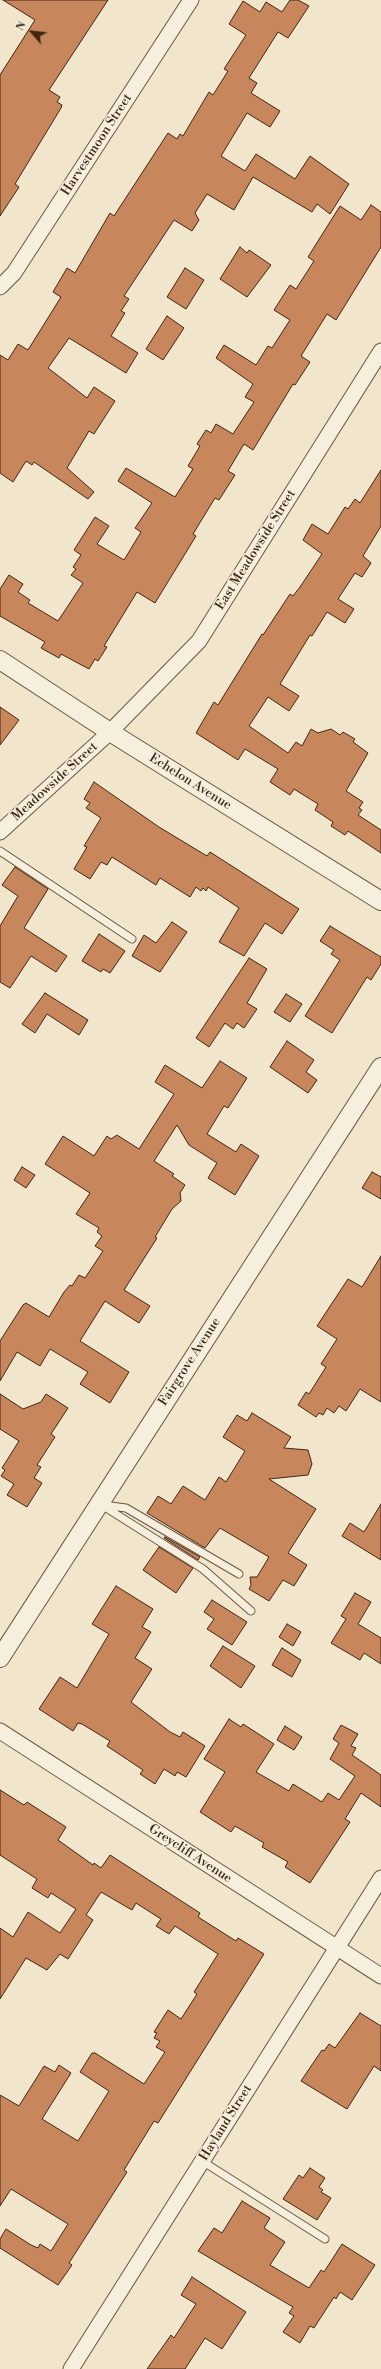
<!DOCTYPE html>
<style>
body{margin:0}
#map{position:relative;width:381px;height:2369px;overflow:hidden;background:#f1e6cb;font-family:"Libre Bodoni",serif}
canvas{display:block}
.north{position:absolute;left:12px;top:12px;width:40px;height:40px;-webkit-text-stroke:3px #f6efdd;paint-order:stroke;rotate:298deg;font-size:11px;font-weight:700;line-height:16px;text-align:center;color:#412614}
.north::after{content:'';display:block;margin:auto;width:14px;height:18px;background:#412614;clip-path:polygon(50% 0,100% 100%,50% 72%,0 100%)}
</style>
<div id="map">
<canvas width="381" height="2369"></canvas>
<div class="north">N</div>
</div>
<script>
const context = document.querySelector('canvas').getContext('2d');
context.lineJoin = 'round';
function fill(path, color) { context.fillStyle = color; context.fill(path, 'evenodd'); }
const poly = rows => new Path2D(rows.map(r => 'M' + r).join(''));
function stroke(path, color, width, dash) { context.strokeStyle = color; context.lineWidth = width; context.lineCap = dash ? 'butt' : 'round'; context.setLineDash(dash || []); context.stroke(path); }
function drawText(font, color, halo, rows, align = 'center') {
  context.font = font + ' "Libre Bodoni",serif'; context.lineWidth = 3; context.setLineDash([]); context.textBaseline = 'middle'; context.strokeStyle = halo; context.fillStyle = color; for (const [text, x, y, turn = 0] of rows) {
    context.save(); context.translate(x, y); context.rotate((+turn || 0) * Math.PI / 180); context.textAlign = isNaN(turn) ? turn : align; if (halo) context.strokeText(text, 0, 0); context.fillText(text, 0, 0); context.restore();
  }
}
const building = poly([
 [3,0,108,0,49,90,60,97,57,102,62,105,61,108,15,184,19,187,0,216,0,75,35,20,3,0],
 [290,0,298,0,309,6,288,38,278,32,249,78,257,83,251,93,280,111,270,127,247,113,221,156,245,171,256,154,295,179,310,156,349,184,330,214,317,204,312,212,253,177,234,210,207,194,195,213,199,220,192,231,174,220,124,296,129,299,121,311,125,313,111,336,138,353,126,373,69,338,48,368,87,398,94,387,115,401,94,434,89,431,67,468,94,492,88,499,34,462,32,465,26,461,13,482,0,473,0,355,8,360,18,344,28,350,61,297,53,292,67,268,75,273,110,213,114,216,168,133,177,139,180,134,183,136,209,92,213,95,228,71,224,69,246,35,229,24,243,1,260,12,266,2,282,12,290,0],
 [371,205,381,212,381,247,336,320,327,314,301,356,310,362,295,385,293,384,253,450,244,444,228,471,235,475,219,500,215,498,193,534,196,536,155,603,137,592,104,646,107,647,98,661,95,659,89,669,61,654,59,658,41,648,45,642,0,616,0,589,9,575,23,584,18,592,30,600,28,603,58,621,83,583,71,575,76,569,73,567,81,555,74,550,95,517,109,526,97,544,124,560,141,532,135,528,152,503,118,481,126,468,175,497,193,469,188,466,200,446,197,444,206,430,211,433,216,424,233,434,254,402,245,397,253,384,216,358,224,345,256,365,268,346,272,348,290,320,274,310,290,285,296,289,314,261,308,257,340,206,361,220,371,205],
 [240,247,247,253,249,250,271,265,247,297,220,279,240,247],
 [185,268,204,280,186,309,167,297,185,268],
 [167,316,184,328,163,360,146,349,167,316],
 [381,470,381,526,363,556,371,563,362,577,355,573,338,599,354,609,345,623,327,612,312,636,310,635,280,684,299,696,289,711,268,697,249,726,288,753,296,742,302,746,311,729,318,733,331,729,340,735,343,732,355,739,353,742,368,753,346,791,363,802,359,808,362,810,358,815,381,830,381,853,348,831,345,835,331,826,333,822,315,810,318,804,294,789,290,795,270,782,278,769,245,749,238,760,196,733,214,702,218,705,262,634,263,635,290,594,293,596,300,587,322,554,303,540,312,524,328,534,345,507,348,509,355,499,360,503,381,470],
 [0,707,19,720,0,745,0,707],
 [94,782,159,827,207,856,210,852,299,909,282,934,265,923,244,956,219,942,239,908,208,887,206,891,203,888,201,891,196,887,190,897,160,878,156,885,112,857,107,865,101,862,90,879,74,869,87,847,84,846,101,818,86,808,90,803,84,799,94,782],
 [15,867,48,889,24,928,67,956,56,972,31,956,10,988,0,982,0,926,18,896,2,885,15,867],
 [172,922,187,932,160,972,132,956,144,935,156,943,172,922],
 [330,926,381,957,381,964,371,980,367,977,332,1033,305,1016,340,960,331,954,334,950,320,941,330,926],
 [99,934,125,951,110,973,103,969,101,972,82,961,99,934],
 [249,958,267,969,247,1003,257,1009,244,1028,237,1023,233,1029,225,1023,209,1047,196,1038,249,958],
 [45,993,88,1020,79,1035,47,1014,35,1033,22,1024,45,993],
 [286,994,302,1004,290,1022,274,1012,286,994],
 [287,1041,314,1060,306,1072,317,1080,308,1093,270,1067,287,1041],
 [220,1061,247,1078,228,1108,224,1106,207,1134,236,1152,241,1144,259,1156,235,1195,208,1178,217,1163,189,1145,177,1125,154,1161,174,1174,172,1176,185,1185,180,1193,181,1201,172,1209,155,1237,157,1238,124,1290,150,1306,139,1323,105,1301,80,1341,129,1372,110,1403,80,1384,88,1372,50,1349,40,1366,17,1352,0,1381,0,1341,23,1305,26,1303,49,1317,64,1292,70,1285,72,1286,79,1275,85,1278,103,1251,95,1246,102,1236,97,1232,99,1228,76,1214,90,1193,45,1164,63,1136,94,1156,107,1136,111,1139,117,1135,139,1149,174,1094,155,1082,165,1065,202,1088,220,1061],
 [22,1167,35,1175,26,1188,14,1180,22,1167],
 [372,1172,381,1177,381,1199,362,1188,372,1172],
 [381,1256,381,1402,360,1389,346,1411,339,1406,334,1413,327,1408,323,1415,319,1413,316,1417,298,1405,306,1392,309,1394,326,1367,321,1364,337,1339,317,1326,348,1279,362,1287,381,1256],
 [0,1394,23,1409,41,1402,46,1394,68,1408,51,1434,55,1437,37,1465,41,1467,34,1478,42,1483,27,1507,7,1495,14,1484,1,1476,5,1470,2,1468,19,1441,0,1429,0,1394],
 [252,1413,291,1437,284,1448,308,1450,312,1464,308,1475,269,1479,316,1509,288,1553,307,1565,294,1586,283,1580,269,1601,249,1589,251,1585,250,1577,257,1577,269,1557,220,1528,205,1548,147,1513,158,1496,171,1504,183,1486,205,1500,219,1477,226,1482,245,1451,223,1437,237,1415,247,1421,252,1413],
 [381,1504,381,1560,342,1536,350,1523,364,1532,381,1504],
 [165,1537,200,1557,198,1560,164,1538,165,1537],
 [159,1547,193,1568,176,1593,143,1570,159,1547],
 [116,1586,153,1609,142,1627,151,1632,135,1658,152,1669,131,1702,170,1732,180,1737,183,1732,205,1746,186,1777,177,1772,175,1776,164,1769,155,1784,140,1774,143,1770,107,1746,110,1741,82,1724,78,1723,73,1731,39,1709,60,1677,77,1688,109,1634,92,1624,116,1586],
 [355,1593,371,1602,358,1624,381,1638,381,1664,364,1653,360,1660,331,1643,346,1619,341,1616,355,1593],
 [212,1600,247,1622,232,1645,207,1629,214,1619,204,1612,212,1600],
 [287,1624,301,1632,293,1646,279,1637,287,1624],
 [223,1646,255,1666,241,1688,210,1666,223,1646],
 [282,1648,301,1660,292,1677,272,1665,282,1648],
 [229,1719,241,1727,243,1724,274,1744,256,1772,289,1791,293,1784,322,1802,328,1793,339,1800,355,1776,330,1759,339,1743,333,1739,341,1725,358,1734,351,1746,356,1748,352,1755,381,1775,381,1807,361,1793,345,1819,350,1822,310,1883,285,1867,288,1862,262,1847,264,1843,235,1826,231,1832,200,1812,225,1772,204,1759,229,1719],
 [285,1726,302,1737,294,1750,277,1740,285,1726],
 [0,1790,24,1805,27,1802,66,1827,58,1840,93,1865,94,1863,101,1868,110,1855,200,1913,198,1917,236,1941,238,1938,264,1954,158,2123,154,2121,124,2170,127,2172,69,2263,72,2265,58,2285,0,2248,0,2239,6,2229,31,2245,38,2248,40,2244,51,2251,68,2224,11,2189,0,2206,0,2095,19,2106,44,2066,55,2072,59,2065,71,2073,42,2119,78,2141,109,2091,80,2072,92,2053,95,2053,144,2084,165,2052,156,2047,160,2041,154,2038,157,2033,154,2032,168,2010,181,2019,197,1994,194,1992,218,1954,175,1926,169,1934,156,1926,161,1919,136,1903,132,1910,101,1892,86,1915,93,1920,68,1959,60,1954,47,1970,26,1958,0,1999,0,1928,13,1937,28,1912,60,1933,76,1909,51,1893,48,1898,32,1888,37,1879,0,1855,0,1790],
 [360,2013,381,2026,381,2071,374,2066,347,2109,301,2081,322,2050,324,2051,329,2044,335,2048,360,2013],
 [310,2168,325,2178,319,2187,323,2190,321,2192,331,2198,317,2220,283,2199,299,2175,303,2178,310,2168],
 [242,2201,270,2218,264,2228,285,2242,270,2265,309,2288,321,2270,324,2272,342,2244,375,2265,352,2300,340,2292,336,2299,334,2297,314,2328,310,2326,300,2343,283,2332,294,2316,289,2313,293,2307,198,2251,214,2228,222,2233,242,2201],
 [192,2277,246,2312,222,2349,205,2338,185,2369,147,2369,171,2335,174,2338,196,2304,181,2295,192,2277]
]);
fill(building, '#c8865c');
stroke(building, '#412614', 1);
const service = poly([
 [0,851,132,939],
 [100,1504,203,1569,251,1611],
 [103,1505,126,1508,239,1574],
 [202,2161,325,2239]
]);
const minor = poly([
 [0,287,14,273,191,0],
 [0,832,110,732,199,641,381,351],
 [0,1731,381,1976],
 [71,2369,381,1878]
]);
const tertiary = poly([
 [0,660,110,732,381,901],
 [0,1658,381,1067]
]);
stroke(service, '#6d5642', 9);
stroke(minor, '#6d5642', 17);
stroke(tertiary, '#6d5642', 20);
stroke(service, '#f6efdd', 7);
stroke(minor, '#f6efdd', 15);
stroke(tertiary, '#f6efdd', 18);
drawText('13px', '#412614', '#f6efdd', [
 ["Harvestmoon Street",97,145,-57],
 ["East Meadowside Street",256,550,-58],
 ["Meadowside Street",55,782,-42],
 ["Echelon Avenue",190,782,32],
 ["Fairgrove Avenue",190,1362,-57],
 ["Greycliff Avenue",190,1854,33],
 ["Hayland Street",226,2123,-58]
]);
</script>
